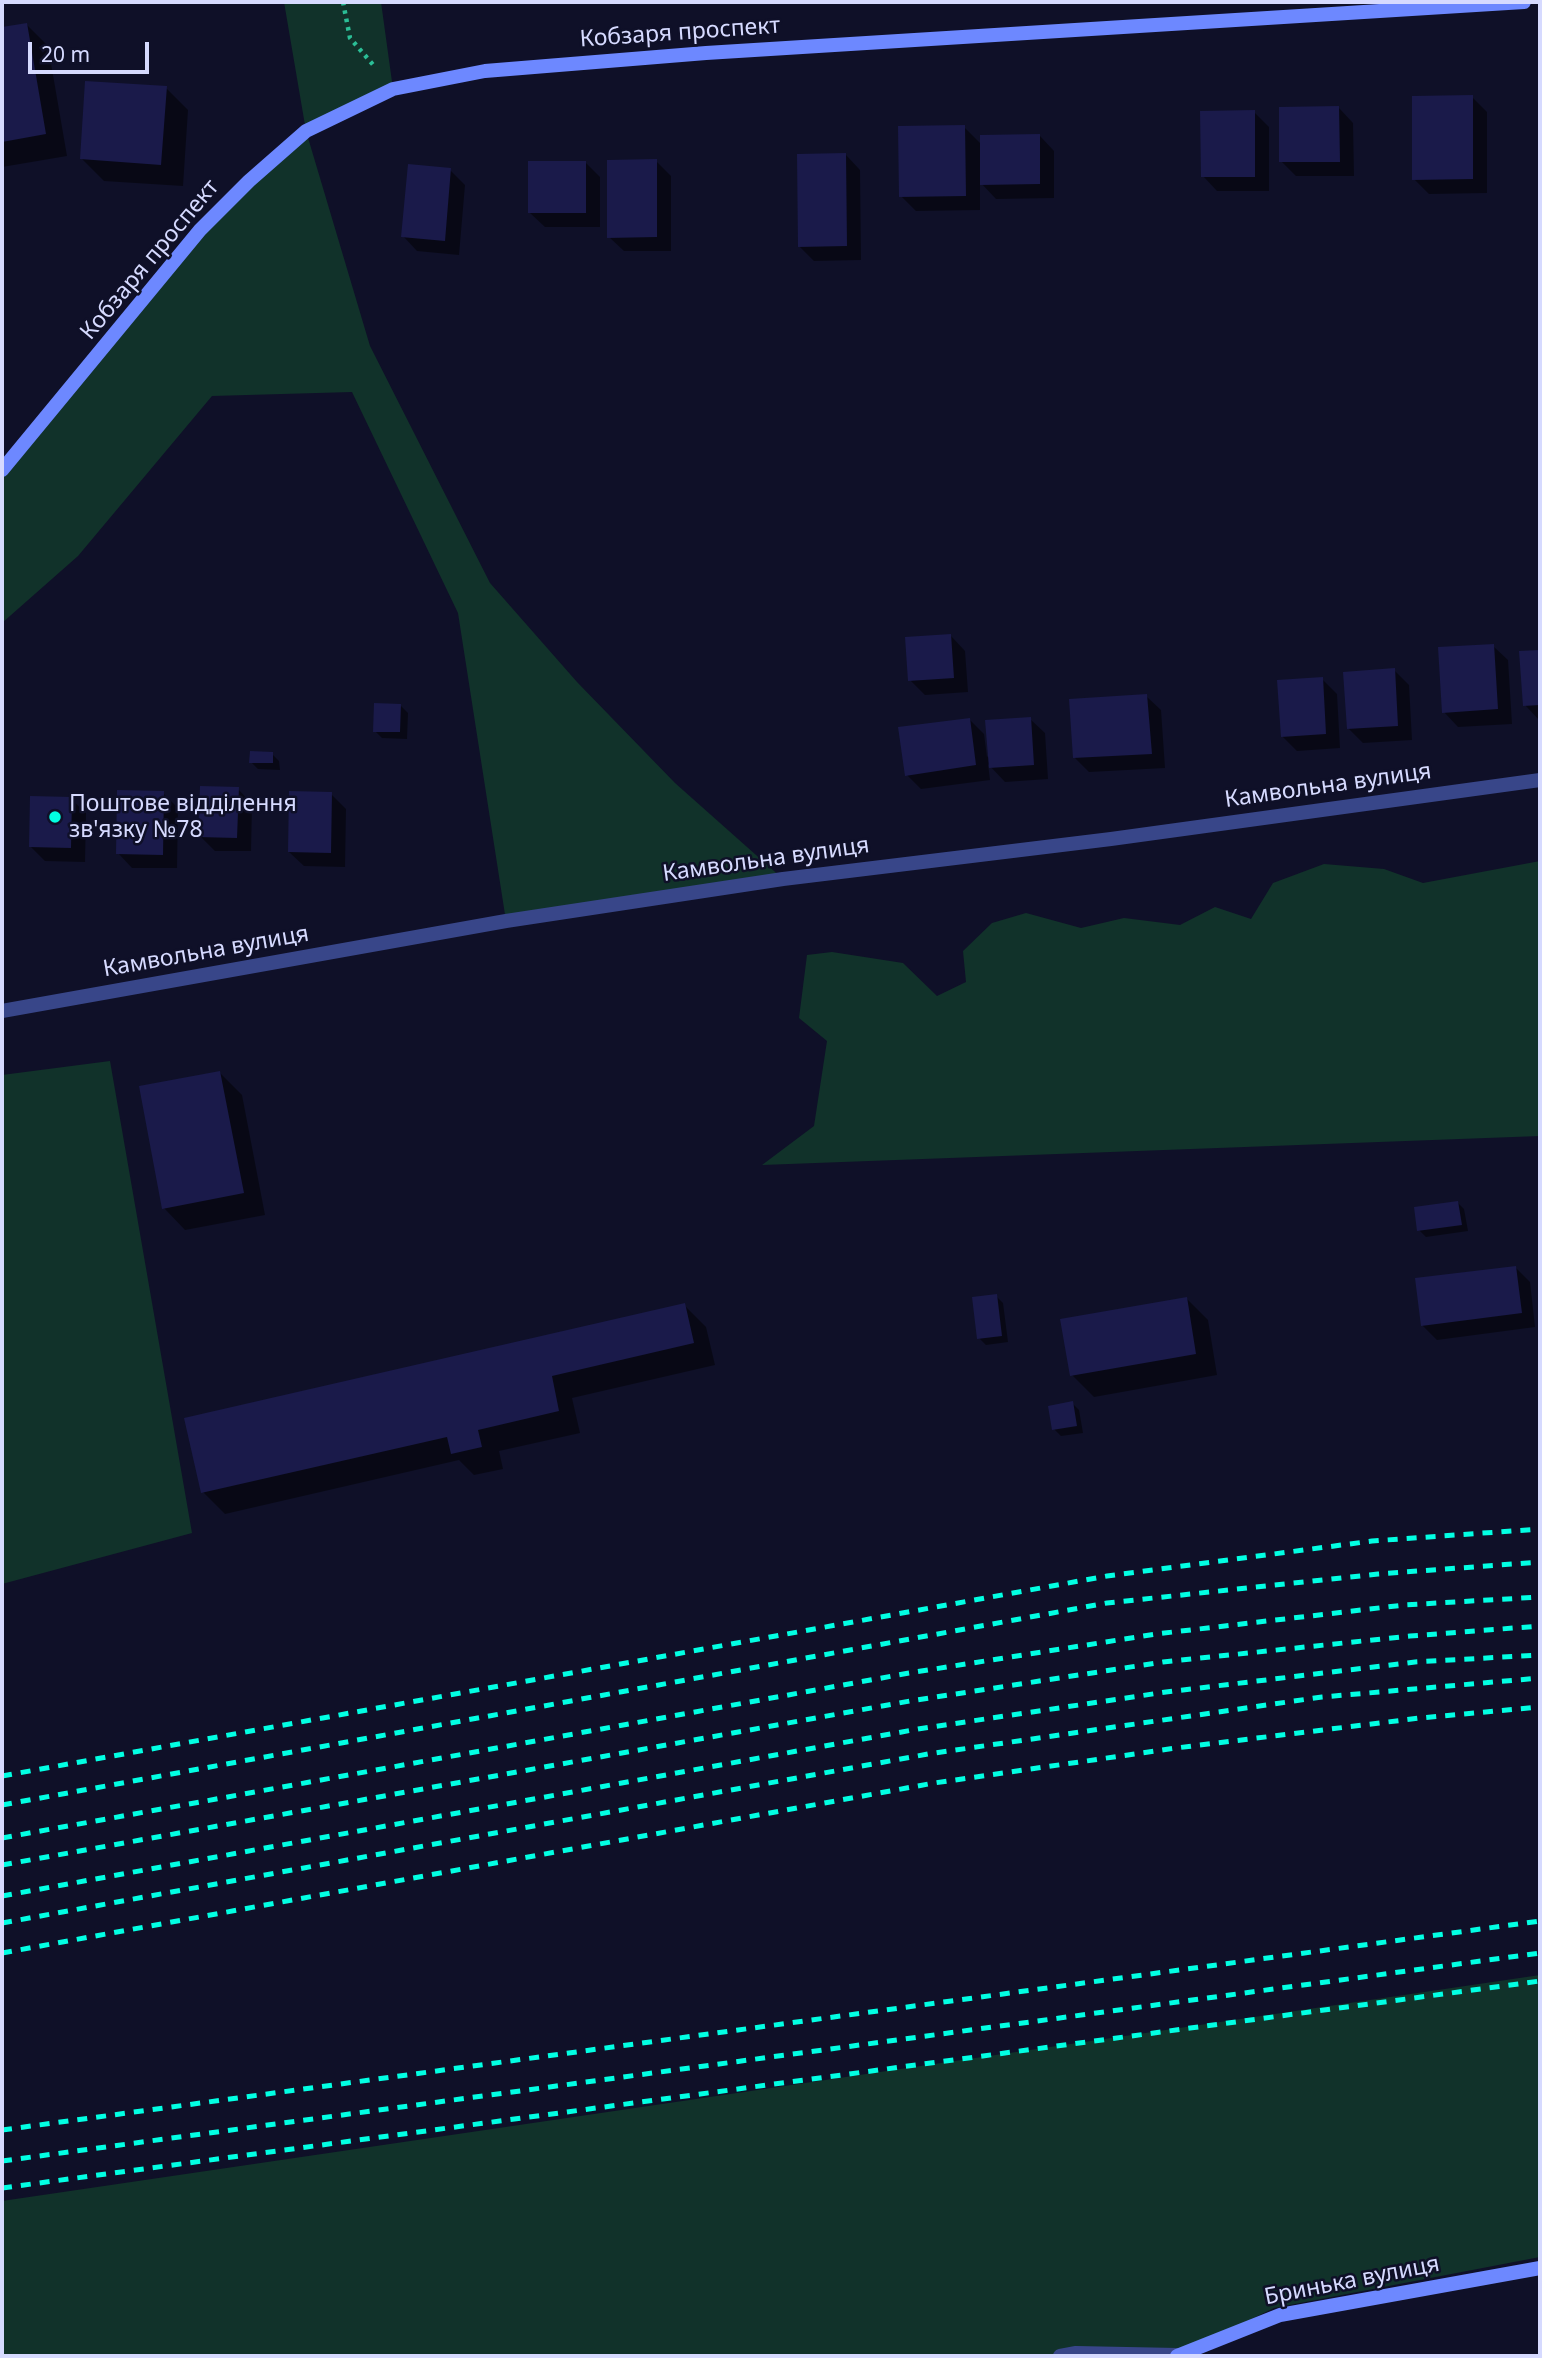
<!DOCTYPE html>
<meta charset="utf-8">
<style>
body{margin:0}
#map{position:relative;width:1542px;height:2358px;overflow:hidden;background:#0f1028;font-family:"Noto Sans",sans-serif}
canvas{display:block}
.frame{position:absolute;inset:0;border:4px solid #d6daff;pointer-events:none}
.scale{position:absolute;left:28px;top:42px;width:121px;height:32px;box-sizing:border-box;border:4px solid #d6daff;border-top:0;padding-left:9px;font-size:21px;line-height:24px;white-space:nowrap;color:#d6daff;-webkit-text-stroke:5px #0f1028;paint-order:stroke}
</style>
<div id="map">
<canvas width="1542" height="2358"></canvas>
<div class="frame"></div>
<div class="scale">20 m</div>
</div>
<script>
const context = document.querySelector('canvas').getContext('2d');
context.lineJoin = 'round';
function fill(path, color) { context.fillStyle = color; context.fill(path, 'evenodd'); }
const poly = rows => new Path2D(rows.map(r => 'M' + r).join(''));
function stroke(path, color, width, dash) { context.strokeStyle = color; context.lineWidth = width; context.lineCap = dash ? 'butt' : 'round'; context.setLineDash(dash || []); context.stroke(path); }
function drawText(font, color, halo, rows, align = 'center') {
  context.font = font + ' "Noto Sans",sans-serif'; context.lineWidth = 5; context.setLineDash([]); context.textBaseline = 'middle'; context.strokeStyle = halo; context.fillStyle = color; for (const [text, x, y, turn = 0] of rows) {
    context.save(); context.translate(x, y); context.rotate((+turn || 0) * Math.PI / 180); context.textAlign = isNaN(turn) ? turn : align; if (halo) context.strokeText(text, 0, 0); context.fillText(text, 0, 0); context.restore();
  }
}
fill(poly([
 [284,2,381,2,393,89,306,131,370,346,490,583,577,682,675,783,783,879,506,921,458,613,352,392,212,396,78,556,2,623,2,470,200,230,306,131],
 [1540,861,1540,1136,762,1165,814,1126,827,1041,799,1018,807,955,832,952,903,963,937,996,966,982,963,951,992,923,1026,913,1081,928,1124,918,1180,925,1215,907,1251,919,1273,883,1324,864,1384,869,1423,883],
 [110,1061,192,1533,2,1584,2,1075],
 [1540,1975,1540,2257,1274,2308,1178,2355,2,2356,2,2201]
]), '#11322a');
fill(poly([
 [26,24,48,46,67,156,2,167,2,29],
 [166,88,188,110,183,186,104,181,82,159],
 [1472,97,1487,112,1487,193,1429,194,1414,179],
 [1339,108,1353,123,1354,176,1296,176,1281,161],
 [1254,112,1269,127,1269,191,1217,191,1203,176],
 [964,127,981,144,1040,136,1054,151,1054,198,996,199,980,182,980,210,916,211,901,196],
 [846,155,860,170,861,260,814,261,799,246],
 [656,161,671,176,671,251,624,251,609,237],
 [585,162,600,177,600,227,545,227,530,213],
 [450,170,465,185,459,255,417,251,403,236],
 [951,636,965,651,968,692,925,695,910,680],
 [1493,646,1508,660,1512,724,1458,727,1444,712],
 [1540,651,1540,720,1539,720,1525,705,1521,653],
 [1394,670,1409,685,1412,740,1363,743,1348,728],
 [1322,679,1337,694,1340,748,1297,751,1282,736],
 [1146,696,1161,710,1165,768,1089,772,1075,758],
 [401,706,408,713,407,739,382,738,375,731],
 [969,719,984,734,987,757,1030,719,1045,733,1048,779,1005,782,988,764,990,780,921,789,907,775],
 [272,754,279,761,280,770,258,769,251,762],
 [238,789,252,804,251,851,215,851,200,836],
 [163,793,178,808,177,868,132,868,118,853],
 [331,794,346,809,345,867,304,866,289,852],
 [71,799,86,813,85,862,45,861,31,847],
 [220,1073,242,1095,265,1215,185,1230,164,1208],
 [1457,1202,1464,1209,1468,1231,1426,1237,1419,1230],
 [1515,1267,1530,1282,1535,1327,1437,1340,1422,1325],
 [996,1296,1003,1303,1008,1342,986,1345,979,1338],
 [1186,1298,1208,1320,1217,1375,1094,1397,1072,1375],
 [684,1305,706,1327,715,1365,572,1398,580,1433,499,1451,503,1469,474,1475,459,1460,225,1514,203,1492],
 [1072,1403,1079,1410,1083,1433,1061,1436,1054,1429]
]), '#0007');
fill(poly([
 [27,23,46,134,2,142,2,27],
 [85,81,167,86,161,165,80,159],
 [1473,95,1473,179,1412,180,1412,96],
 [1339,106,1340,162,1279,162,1279,107],
 [1255,110,1255,177,1201,177,1200,111],
 [965,125,966,196,899,197,898,126],
 [1040,134,1040,184,980,185,980,135],
 [846,153,847,246,798,247,797,154],
 [657,159,657,237,607,238,607,160],
 [528,161,586,161,586,213,528,213],
 [408,164,451,168,445,241,401,237],
 [951,634,954,678,908,681,905,637],
 [1494,644,1498,709,1442,713,1438,647],
 [1540,650,1540,705,1523,706,1519,651],
 [1395,668,1398,726,1347,729,1343,672],
 [1323,677,1326,734,1281,737,1277,680],
 [1147,694,1152,754,1073,758,1069,699],
 [374,703,401,704,400,732,373,732],
 [1031,717,1034,765,989,768,985,720],
 [970,718,976,765,905,776,898,727],
 [250,751,273,752,273,763,249,763],
 [200,786,239,787,237,838,198,837],
 [117,790,164,791,163,855,116,854],
 [289,791,332,792,331,853,288,852],
 [30,796,72,797,71,848,29,847],
 [220,1071,244,1193,162,1209,139,1086],
 [1458,1201,1462,1225,1417,1231,1414,1207],
 [1516,1266,1522,1313,1421,1326,1415,1278],
 [997,1294,1002,1336,977,1339,972,1297],
 [1187,1297,1196,1354,1070,1376,1060,1319],
 [685,1303,694,1343,552,1376,559,1411,478,1430,482,1447,451,1454,447,1437,201,1493,184,1418],
 [1073,1401,1077,1426,1052,1430,1048,1406]
]), '#1a1a4a');
stroke(poly([
 [343,2,350,38,375,67]
]), '#2bbe96', 4.5, [3.5, 5]);
stroke(poly([
 [2,1011,506,921,783,879,1111,839,1540,780],
 [1060,2356,1076,2353,1178,2355]
]), '#384689', 14);
stroke(poly([
 [2,470,200,230,249,181,306,131,393,89,485,71,706,53,1524,2],
 [1177,2356,1280,2315,1540,2268]
]), '#6d88ff', 14);
stroke(poly([
 [2,1776,1107,1576,1372,1541,1540,1529],
 [2,1805,1107,1603,1378,1574,1540,1562],
 [2,1838,909,1673,1156,1634,1404,1605,1540,1597],
 [2,1865,910,1701,1163,1662,1410,1636,1540,1626],
 [2,1896,918,1729,1166,1692,1415,1662,1540,1655],
 [2,1923,928,1754,1322,1697,1540,1678],
 [2,1953,934,1783,1176,1748,1420,1718,1540,1707],
 [2,2130,1540,1921],
 [2,2161,1540,1953],
 [2,2188,1540,1981]
]), '#02ffe3', 5, [10, 9]);
for (const [x, y, r, color] of [
 [55,817,7,"#02ffe3"]
]) { const dot = new Path2D(); dot.arc(x, y, r, 0, 2 * Math.PI); context.fillStyle = color; context.fill(dot); stroke(dot, '#0f1028', 2.5); }
drawText('23px', '#d6daff', '#0f1028', [
 ["Кобзаря проспект",680,33,-4],
 ["Кобзаря проспект",150,260,-50],
 ["Камвольна вулиця",1328,786,-8],
 ["Камвольна вулиця",766,860,-8],
 ["Камвольна вулиця",206,952,-10],
 ["Бринька вулиця",1352,2281,-11]
]);
drawText('23px', '#d6daff', '#0f1028', [
 ["Поштове відділення",69,804],
 ["зв'язку №78",69,830]
], 'left');
</script>
